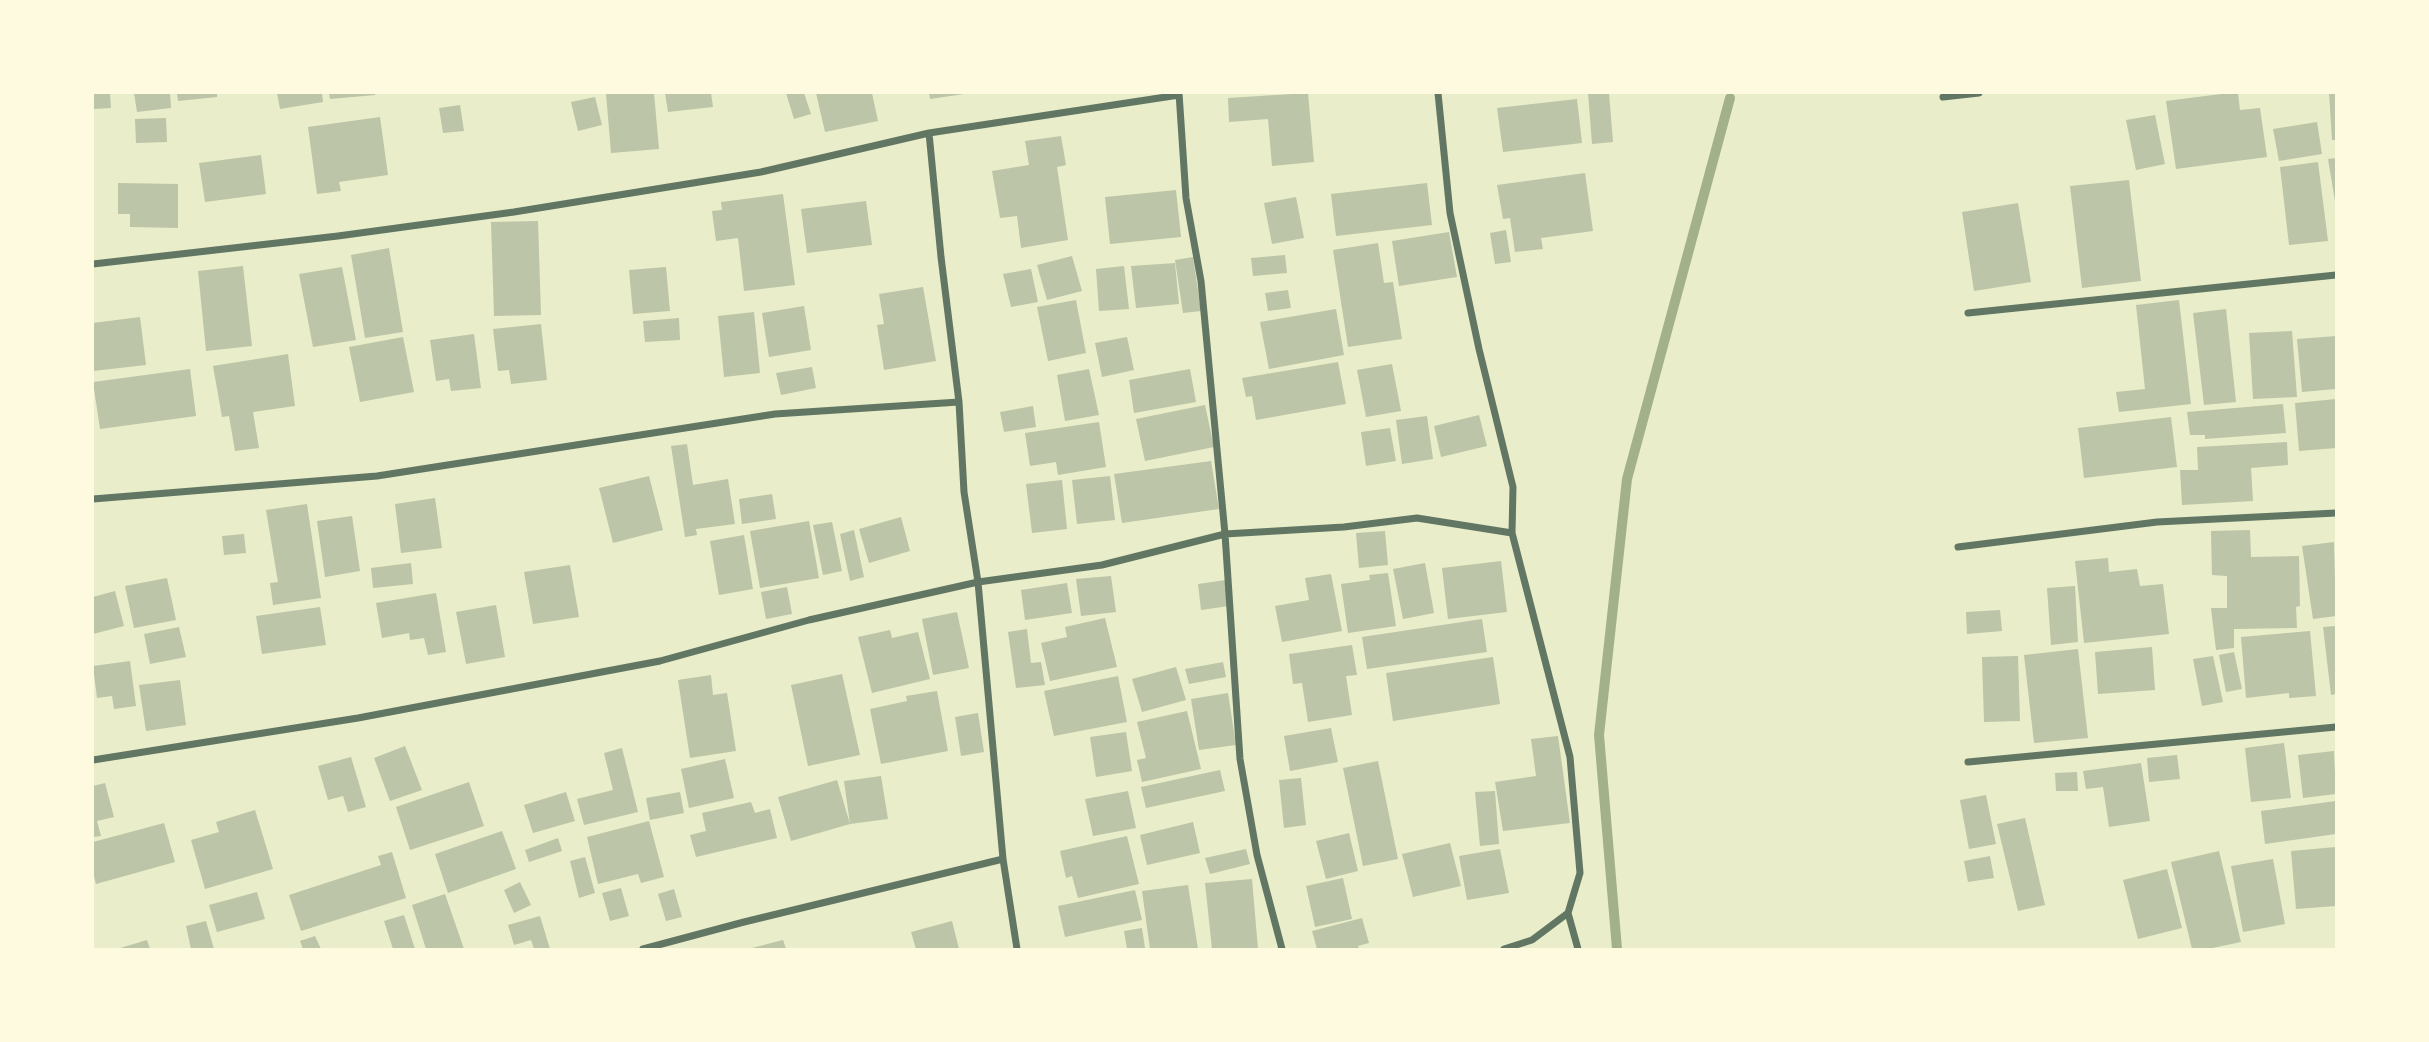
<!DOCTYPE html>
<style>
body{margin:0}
#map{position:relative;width:2429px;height:1042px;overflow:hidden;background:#e9edc9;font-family:"Space Grotesk",sans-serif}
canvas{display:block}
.frame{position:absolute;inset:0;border:94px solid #fefae0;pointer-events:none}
</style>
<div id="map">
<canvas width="2429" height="1042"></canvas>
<div class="frame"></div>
</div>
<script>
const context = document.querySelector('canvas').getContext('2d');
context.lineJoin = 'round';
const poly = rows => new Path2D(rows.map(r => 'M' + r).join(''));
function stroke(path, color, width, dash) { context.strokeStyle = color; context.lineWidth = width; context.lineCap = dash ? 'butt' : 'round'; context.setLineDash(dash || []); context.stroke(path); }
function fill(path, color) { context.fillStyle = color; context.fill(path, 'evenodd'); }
stroke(poly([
 [1617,949,1599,735,1627,479,1730,98]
]), '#a3b18a', 10);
fill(poly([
 [93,93,110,93,111,108,93,109],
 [134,93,170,93,171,108,137,112],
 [177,93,217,93,217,97,178,101],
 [277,93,322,93,323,102,280,109],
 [329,93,375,93,375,95,330,99],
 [606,93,654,93,659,149,611,153],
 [665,93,711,93,713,107,668,112],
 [786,93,804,93,811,114,794,119],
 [816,93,872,93,878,121,825,132],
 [929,93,964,93,964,94,930,99],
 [1308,93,1314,162,1272,166,1268,119,1229,122,1228,98],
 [1588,93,1609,93,1613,142,1592,144],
 [2229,93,2238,93,2240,110,2260,108,2267,157,2176,169,2166,101],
 [2329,93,2336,93,2336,140,2332,140],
 [595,97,602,125,578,131,571,102],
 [1577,99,1582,143,1503,152,1497,108],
 [460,105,464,131,443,133,439,108],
 [2155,115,2165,164,2136,170,2126,120],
 [380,117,388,175,339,182,341,191,317,194,308,127],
 [166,118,167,142,136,143,135,119],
 [2317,122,2322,154,2279,161,2273,129],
 [1061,136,1066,165,1057,167,1068,240,1021,248,1017,216,1000,218,992,171,1029,165,1025,141],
 [261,155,266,194,205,202,199,163],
 [2336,158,2336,201,2335,201,2328,159],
 [2318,162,2328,241,2289,245,2280,167],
 [1585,173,1593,231,1541,238,1543,249,1515,252,1510,218,1503,219,1497,185],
 [2129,180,2141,281,2082,288,2070,186],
 [118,183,178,184,178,228,130,227,130,214,118,214],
 [1427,183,1432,225,1336,236,1331,194],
 [1176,190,1181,237,1110,244,1105,197],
 [783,194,795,285,744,291,738,238,716,241,712,211,722,210,721,202],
 [1296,197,1304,238,1272,244,1264,203],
 [866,201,872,245,807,253,801,209],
 [2018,203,2031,282,1974,291,1962,212],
 [538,221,541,315,494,316,491,222],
 [1506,230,1511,262,1495,264,1490,233],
 [1449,232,1457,277,1399,286,1392,241],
 [1378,243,1384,283,1393,282,1402,339,1348,347,1333,250],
 [389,248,403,332,365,338,351,255],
 [1285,255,1287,273,1253,276,1251,258],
 [1072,256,1082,291,1047,300,1037,265],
 [1193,257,1201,311,1183,313,1175,260],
 [1175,263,1179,304,1136,308,1131,266],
 [243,266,252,346,206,351,198,271],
 [1124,266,1129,309,1099,311,1096,269],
 [342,267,356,340,313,347,299,274],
 [666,267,670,311,633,314,629,270],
 [1031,269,1038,302,1011,307,1003,274],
 [923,287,936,361,884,370,877,325,884,324,879,294],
 [1288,290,1291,308,1268,311,1265,293],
 [1076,300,1086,353,1048,361,1037,307],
 [2179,300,2191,404,2119,412,2116,392,2145,389,2136,305],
 [804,306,811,350,769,357,762,313],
 [1336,309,1344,355,1269,369,1260,322],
 [2226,309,2236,402,2204,405,2193,313],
 [754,312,760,373,724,377,718,316],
 [140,317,146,365,93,371,93,323],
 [679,318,680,340,645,342,643,321],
 [541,324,547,380,511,384,509,370,498,371,493,329],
 [2292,331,2297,397,2253,399,2249,333],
 [474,334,481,388,451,391,449,379,436,381,430,340],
 [2336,336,2336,389,2302,392,2297,339],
 [403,337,414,392,360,402,349,347],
 [1127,337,1134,370,1102,377,1095,343],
 [288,354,295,406,253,412,259,448,235,451,229,416,222,417,213,366],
 [1338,362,1346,404,1256,420,1252,396,1246,397,1242,378],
 [1392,364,1401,411,1366,417,1357,370],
 [812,367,816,388,781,395,776,373],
 [190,369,196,416,100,429,93,382],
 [1089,369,1099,415,1065,421,1057,375],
 [1190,369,1196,402,1134,413,1129,380],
 [2336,399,2336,448,2299,451,2295,403],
 [2283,404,2286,433,2205,439,2205,435,2190,435,2187,412],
 [1205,405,1214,447,1145,461,1136,419],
 [1033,406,1036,427,1004,432,1000,412],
 [1479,415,1487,446,1441,457,1434,426],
 [1427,416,1433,459,1402,464,1396,420],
 [2171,417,2177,467,2084,478,2078,428],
 [1099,422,1106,467,1058,475,1056,462,1030,466,1025,433],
 [1390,428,1396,461,1366,466,1361,432],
 [2287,442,2288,465,2251,468,2253,501,2182,505,2180,470,2198,470,2197,447],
 [687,444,693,485,728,479,735,524,696,529,697,535,685,537,671,446],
 [1211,461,1219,509,1122,523,1114,474],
 [649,476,663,530,613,543,599,488],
 [1110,476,1115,520,1077,524,1072,480],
 [1062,480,1067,529,1032,533,1026,484],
 [772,494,776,519,742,524,739,499],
 [435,498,442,548,401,553,395,504],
 [307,504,321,598,273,605,270,583,278,582,266,510],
 [352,516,360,571,325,577,317,521],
 [901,517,910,551,869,563,859,529],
 [809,521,819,578,760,588,750,531],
 [832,522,842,571,823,575,813,525],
 [854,530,864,577,850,581,840,534],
 [2250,530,2251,557,2299,556,2300,606,2296,607,2297,628,2234,629,2234,648,2216,650,2211,608,2227,608,2227,576,2212,575,2211,531],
 [1385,531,1388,565,1359,568,1356,533],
 [244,534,246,553,224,555,222,536],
 [744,535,753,589,719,595,710,541],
 [2334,542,2336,616,2313,619,2302,546],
 [2108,558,2109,572,2137,569,2140,586,2163,584,2169,634,2084,643,2075,561],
 [1501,561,1507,612,1448,619,1442,568],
 [411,563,413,584,373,588,371,568],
 [1425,563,1434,613,1403,619,1393,569],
 [570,565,579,617,533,624,524,572],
 [1388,573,1396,626,1348,633,1341,584,1370,580,1369,575],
 [1331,574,1342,631,1282,642,1275,606,1309,600,1305,578],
 [1111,576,1116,612,1081,616,1076,579],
 [167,578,176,620,134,628,125,586],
 [1226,580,1229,606,1201,610,1198,584],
 [1067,583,1072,613,1025,620,1021,590],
 [2075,586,2078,642,2051,645,2047,588],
 [787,587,792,614,766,619,761,592],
 [115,591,124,626,93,634,93,597],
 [436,593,446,652,428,655,424,638,410,640,409,633,382,638,376,603],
 [496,605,505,657,466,664,456,612],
 [320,607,326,645,262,654,256,616],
 [2000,610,2002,631,1967,634,1966,612],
 [957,612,969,668,933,675,922,619],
 [1105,618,1117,667,1050,681,1041,643,1067,637,1065,627],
 [1482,619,1487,652,1367,669,1362,637],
 [2336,626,2336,694,2331,695,2323,627],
 [179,627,186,657,150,664,144,634],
 [1027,629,1031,663,1041,662,1045,685,1016,688,1008,632],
 [890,630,892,638,918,632,930,679,872,693,858,637],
 [2310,631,2316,696,2289,698,2289,693,2246,698,2241,637],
 [1352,645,1357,675,1346,676,1352,715,1308,722,1302,683,1293,684,1289,654],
 [2152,647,2155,690,2098,694,2095,652],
 [2078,649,2088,738,2034,743,2024,655],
 [2234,652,2242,689,2226,692,2219,655],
 [2018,656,2020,721,1984,722,1982,657],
 [2213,656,2223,702,2202,706,2193,659],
 [1493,657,1500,704,1393,721,1386,673],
 [130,661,136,706,114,709,112,696,97,698,93,666],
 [1223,662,1226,677,1189,684,1185,669],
 [1176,667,1186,700,1142,712,1132,679],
 [842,674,860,755,808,766,791,685],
 [711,675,713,695,727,693,736,751,690,758,678,680],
 [1118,676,1127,722,1054,736,1044,691],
 [180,680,186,725,146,731,139,685],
 [937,691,948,751,881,764,870,709,907,701,906,696],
 [1228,693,1236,745,1199,750,1191,699],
 [1187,711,1201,769,1142,782,1137,760,1146,758,1137,722],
 [978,713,984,752,961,756,955,717],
 [1331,728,1338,762,1290,771,1284,736],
 [1126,732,1132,771,1096,777,1090,737],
 [1558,736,1570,823,1503,831,1495,782,1536,776,1531,739],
 [2284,743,2291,798,2251,802,2245,748],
 [405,746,422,790,390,801,374,758],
 [622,748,638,812,584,825,577,799,613,790,604,753],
 [2334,751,2336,794,2303,798,2298,755],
 [2177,755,2180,779,2149,782,2147,758],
 [351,757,366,807,348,812,343,796,328,800,318,766],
 [725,759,734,798,689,808,681,769],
 [1378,761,1398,859,1363,866,1343,768],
 [2141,763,2150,821,2109,827,2103,787,2086,789,2083,771],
 [1220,770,1225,791,1146,808,1141,787],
 [2077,772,2078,791,2056,791,2055,773],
 [881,776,888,819,850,824,844,781],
 [1301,778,1306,825,1284,828,1279,780],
 [837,780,850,824,791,841,778,797],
 [469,782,484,826,410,850,396,807],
 [105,783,114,817,97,821,101,836,93,837,93,786],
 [1128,791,1136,828,1093,836,1085,799],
 [1495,791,1499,844,1480,846,1475,792],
 [566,792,575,821,533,833,524,805],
 [680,792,684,813,650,820,646,798],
 [1986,795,1996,844,1969,849,1960,800],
 [2336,801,2336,834,2265,844,2261,811],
 [751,802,755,813,770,809,777,838,696,857,690,835,706,831,702,813],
 [255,810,273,869,205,889,191,840,219,832,216,822],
 [2025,818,2045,905,2018,911,1997,824],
 [649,821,664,877,641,883,638,874,598,884,587,837],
 [1193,822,1200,853,1147,865,1140,835],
 [164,823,175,862,96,884,93,873,93,842],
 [502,831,516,869,448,893,435,854],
 [1349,833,1358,871,1326,879,1316,841],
 [1127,836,1139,884,1078,898,1072,876,1066,878,1060,851],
 [558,838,562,851,529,862,525,850],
 [1450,843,1461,886,1413,897,1402,854],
 [2336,847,2336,906,2296,909,2291,851],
 [1246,849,1250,864,1210,874,1205,858],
 [1500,849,1509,893,1467,900,1459,856],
 [2219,851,2241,942,2208,949,2192,949,2171,862],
 [392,852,406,898,301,931,289,895,381,865,378,856],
 [1990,856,1994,878,1968,882,1964,861],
 [585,857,595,893,579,898,570,861],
 [2273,859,2285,924,2243,932,2231,866],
 [2167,869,2182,928,2138,939,2123,880],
 [1343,878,1352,919,1315,927,1306,886],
 [1252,879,1258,949,1212,949,1205,883],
 [520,882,531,905,514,913,504,890],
 [1188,885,1198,949,1150,949,1142,891],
 [621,888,629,916,610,921,602,893],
 [674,889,682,917,666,921,658,894],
 [1135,890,1142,920,1065,937,1058,906],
 [257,892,265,919,217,932,209,905],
 [445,894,464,949,426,949,412,905],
 [404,915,415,949,393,949,384,921],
 [540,916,550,949,534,949,531,940,514,945,508,925],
 [1362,918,1369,943,1358,946,1359,949,1317,949,1312,931],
 [206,921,214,949,191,949,186,926],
 [952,921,959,949,916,949,911,932],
 [1142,928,1145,948,1127,949,1124,931],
 [315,936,321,949,303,949,300,941],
 [147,940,150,949,117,949],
 [783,940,786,949,753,949,752,948]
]), '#bcc5a7');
stroke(poly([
 [1179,93,1186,198,1201,281,1225,534,1240,759,1257,855,1282,949],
 [1438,93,1450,213,1479,349,1513,487,1512,533,1570,757,1580,873,1568,913],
 [1943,97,1979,93],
 [929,133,941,257,959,402,964,492,978,582,1003,859,1017,949],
 [93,264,338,236,514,212,761,172,929,133,1179,95],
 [1968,313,2336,275],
 [93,499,377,476,775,414,959,402],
 [1958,547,2157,522,2336,513],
 [93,760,358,718,660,661,809,620,978,582,1102,565,1225,534,1344,527,1417,518,1512,533],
 [1968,762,2336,727],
 [643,949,744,922,1003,859],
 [1504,949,1532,940,1568,913,1578,949]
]), '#617663', 7);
</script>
